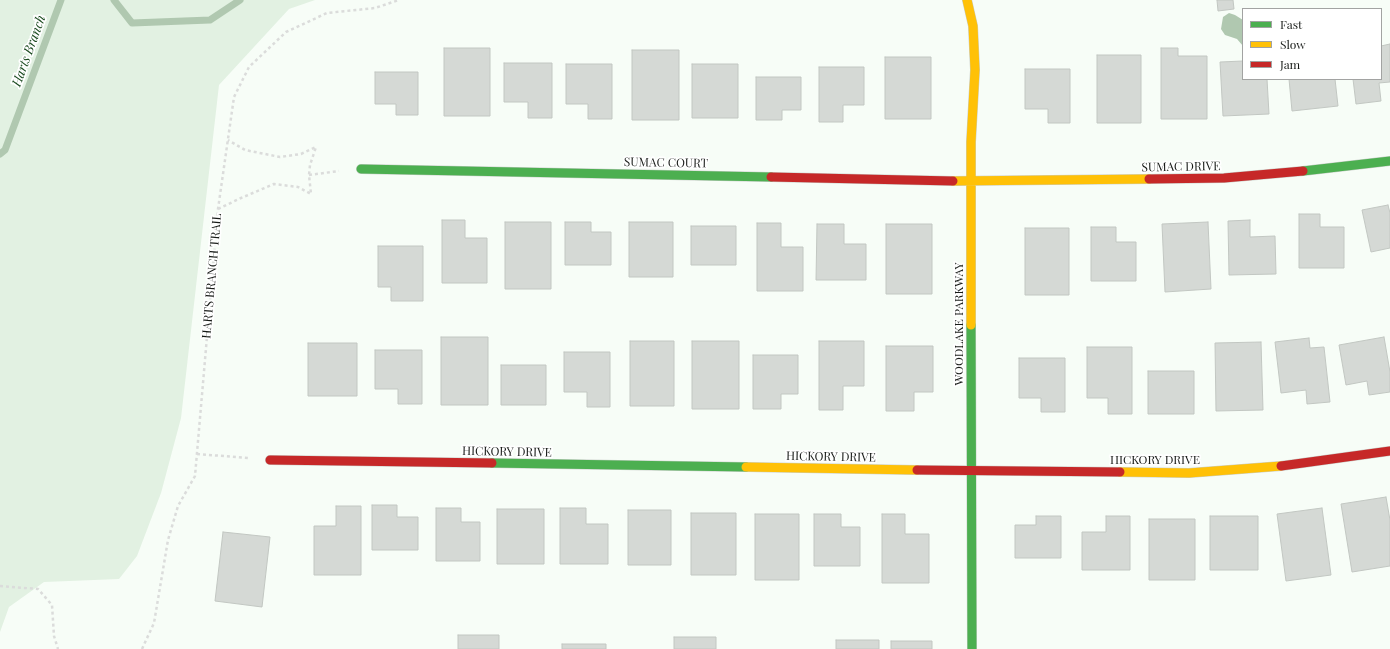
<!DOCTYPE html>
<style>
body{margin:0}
#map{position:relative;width:1390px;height:649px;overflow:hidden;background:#f7fdf7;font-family:"Playfair Display",serif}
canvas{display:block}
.legend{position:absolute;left:1242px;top:8px;width:140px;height:72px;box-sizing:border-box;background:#fff;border:1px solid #a2a3a2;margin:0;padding:5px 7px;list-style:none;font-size:12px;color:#171a17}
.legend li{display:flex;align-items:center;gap:8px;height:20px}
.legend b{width:20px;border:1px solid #a2a3a2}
</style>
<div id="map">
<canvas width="1390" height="649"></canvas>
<ul class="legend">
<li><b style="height:5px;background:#4caf50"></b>Fast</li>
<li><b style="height:5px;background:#ffc107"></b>Slow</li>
<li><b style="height:5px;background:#c62828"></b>Jam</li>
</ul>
</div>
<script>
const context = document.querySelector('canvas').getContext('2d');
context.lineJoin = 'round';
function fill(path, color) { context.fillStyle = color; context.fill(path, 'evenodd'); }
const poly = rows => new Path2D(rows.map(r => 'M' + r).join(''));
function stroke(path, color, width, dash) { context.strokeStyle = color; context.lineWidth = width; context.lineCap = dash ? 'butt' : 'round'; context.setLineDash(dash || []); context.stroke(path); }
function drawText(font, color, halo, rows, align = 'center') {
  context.font = font + ' "Playfair Display",serif'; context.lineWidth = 3.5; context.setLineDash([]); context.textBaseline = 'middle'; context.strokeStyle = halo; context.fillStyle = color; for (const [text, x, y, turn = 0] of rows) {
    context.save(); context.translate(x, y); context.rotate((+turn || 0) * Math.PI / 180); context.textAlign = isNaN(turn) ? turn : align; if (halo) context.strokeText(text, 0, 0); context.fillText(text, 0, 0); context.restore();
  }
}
fill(poly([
 [0,0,315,0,289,9,219,85,181,418,161,493,137,556,119,579,44,582,9,607,0,632]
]), '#e2f1e2');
fill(poly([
 [1229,13,1235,15,1243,20,1243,46,1237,39,1225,35,1221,29,1223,17]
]), '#b0c8b0');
stroke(poly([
 [114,0,132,23,210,20,240,0],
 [0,154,5,150,61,0]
]), '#b0c8b0', 7);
const building = poly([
 [1217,0,1233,0,1234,9,1218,11,1217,0],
 [1390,44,1390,82,1379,83,1381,101,1356,104,1353,79,1381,79,1381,46,1390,44],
 [444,48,490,48,490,116,444,116,444,48],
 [1161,48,1178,48,1178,56,1207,56,1207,119,1161,119,1161,48],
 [632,50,679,50,679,120,632,120,632,50],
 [1097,55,1141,55,1141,123,1097,123,1097,55],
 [885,57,931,57,931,119,885,119,885,57],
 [1243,61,1243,79,1267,79,1269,114,1223,116,1220,62,1243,61],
 [504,63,552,63,552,118,528,118,528,102,504,102,504,63],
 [566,64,612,64,612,119,588,119,588,104,566,104,566,64],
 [692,64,738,64,738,118,692,118,692,64],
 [819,67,864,67,864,105,843,105,843,122,819,122,819,67],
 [1025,69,1070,69,1070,123,1048,123,1048,109,1025,109,1025,69],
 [375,72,418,72,418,115,396,115,396,104,375,104,375,72],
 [756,77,801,77,801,110,782,110,782,120,756,120,756,77],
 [1289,79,1335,79,1338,106,1292,111,1289,79],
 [1388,205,1390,213,1390,248,1371,252,1362,210,1388,205],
 [1299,214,1320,214,1320,227,1344,227,1344,268,1299,268,1299,214],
 [442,220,465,220,465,238,487,238,487,283,442,283,442,220],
 [1250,220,1250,237,1275,236,1276,274,1229,275,1228,221,1250,220],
 [505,222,551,222,551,289,505,289,505,222],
 [565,222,591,222,591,232,611,232,611,265,565,265,565,222],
 [629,222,673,222,673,277,629,277,629,222],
 [1208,222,1211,289,1165,292,1162,224,1208,222],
 [757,223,781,223,781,247,803,247,803,291,757,291,757,223],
 [817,224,844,224,844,244,866,244,866,280,816,280,817,224],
 [886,224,932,224,932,294,886,294,886,224],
 [691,226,736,226,736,265,691,265,691,226],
 [1091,227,1116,227,1116,242,1136,242,1136,281,1091,281,1091,227],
 [1025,228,1069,228,1069,295,1025,295,1025,228],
 [378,246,423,246,423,301,391,301,391,287,378,287,378,246],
 [441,337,488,337,488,405,441,405,441,337],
 [1384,337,1390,372,1390,392,1369,395,1367,381,1346,385,1339,345,1384,337],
 [1309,338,1310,348,1324,347,1330,402,1307,404,1306,390,1281,393,1275,342,1309,338],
 [630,341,674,341,674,406,630,406,630,341],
 [692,341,739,341,739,409,692,409,692,341],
 [819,341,864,341,864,386,843,386,843,410,819,410,819,341],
 [1261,342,1263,410,1216,411,1215,343,1261,342],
 [308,343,357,343,357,396,308,396,308,343],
 [886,346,933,346,933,392,914,392,914,411,886,411,886,346],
 [1087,347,1132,347,1132,414,1108,414,1108,398,1087,398,1087,347],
 [375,350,422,350,422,404,398,404,398,389,375,389,375,350],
 [564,352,610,352,610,407,587,407,587,392,564,392,564,352],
 [753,355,798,355,798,394,781,394,781,409,753,409,753,355],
 [1019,358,1065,358,1065,412,1041,412,1041,398,1019,398,1019,358],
 [501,365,546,365,546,405,501,405,501,365],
 [1148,371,1194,371,1194,414,1148,414,1148,371],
 [1386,497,1390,520,1390,566,1352,572,1341,504,1386,497],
 [372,505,397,505,397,517,418,517,418,550,372,550,372,505],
 [336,506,361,506,361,575,314,575,314,526,336,526,336,506],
 [436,508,461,508,461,522,480,522,480,561,436,561,436,508],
 [560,508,586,508,586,524,608,524,608,564,560,564,560,508],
 [1322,508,1331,575,1286,581,1277,514,1322,508],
 [497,509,544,509,544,564,497,564,497,509],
 [628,510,671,510,671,565,628,565,628,510],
 [691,513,736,513,736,575,691,575,691,513],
 [755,514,799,514,799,580,755,580,755,514],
 [814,514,841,514,841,527,860,527,860,566,814,566,814,514],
 [882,514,905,514,905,534,929,534,929,583,882,583,882,514],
 [1036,516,1061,516,1061,558,1015,558,1015,525,1036,525,1036,516],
 [1106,516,1130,516,1130,570,1082,570,1082,532,1106,532,1106,516],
 [1210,516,1258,516,1258,570,1210,570,1210,516],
 [1149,519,1195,519,1195,580,1149,580,1149,519],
 [223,532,270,537,262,607,215,601,223,532],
 [458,635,499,635,499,649,458,649,458,635],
 [674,637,716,637,716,649,674,649,674,637],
 [836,640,879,640,879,649,836,649,836,640],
 [891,641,932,641,932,649,891,649,891,641],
 [562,644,606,644,606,649,562,649,562,644]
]);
fill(building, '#d5d9d5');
stroke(building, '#c2c7c2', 1);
const fast = poly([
 [361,169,771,177],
 [1303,171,1390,161],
 [971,325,972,649],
 [492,463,746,467]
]);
const slow = poly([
 [967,0,973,26,975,70,971,142,971,325],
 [953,181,1149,179],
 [746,467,917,470],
 [1120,472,1189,473,1281,466]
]);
const jam = poly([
 [771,177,953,181],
 [1149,179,1224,178,1303,171],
 [270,460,492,463],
 [1281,466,1390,451],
 [917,470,1120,472]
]);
stroke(fast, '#c9cec9', 10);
stroke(slow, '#c9cec9', 10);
stroke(jam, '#c9cec9', 10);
stroke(poly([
 [309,175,339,171],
 [218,209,241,198,274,184,298,187,311,194,309,175,310,165,316,147,301,154,280,157,245,150,228,140],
 [197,454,249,458],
 [0,586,38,589,52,605,54,636,58,649],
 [142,649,154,623,168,540,178,506,195,476,218,209,234,97,249,67,286,32,327,13,375,8,399,0]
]), '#dbdcdb', 2.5, [3, 3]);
stroke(fast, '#4caf50', 9);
stroke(slow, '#ffc107', 9);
stroke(jam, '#c62828', 9);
drawText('12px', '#171a17', '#fff', [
 ["SUMAC COURT",666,163,1],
 ["SUMAC DRIVE",1181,167,-1],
 ["HARTS BRANCH TRAIL",212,276,-85],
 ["WOODLAKE PARKWAY",959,324,-90],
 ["HICKORY DRIVE",507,452,1],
 ["HICKORY DRIVE",831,457,1],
 ["HICKORY DRIVE",1155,460]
]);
drawText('italic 13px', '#1a4a1e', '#fff', [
 ["Harts Branch",29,51,-70]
]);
</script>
